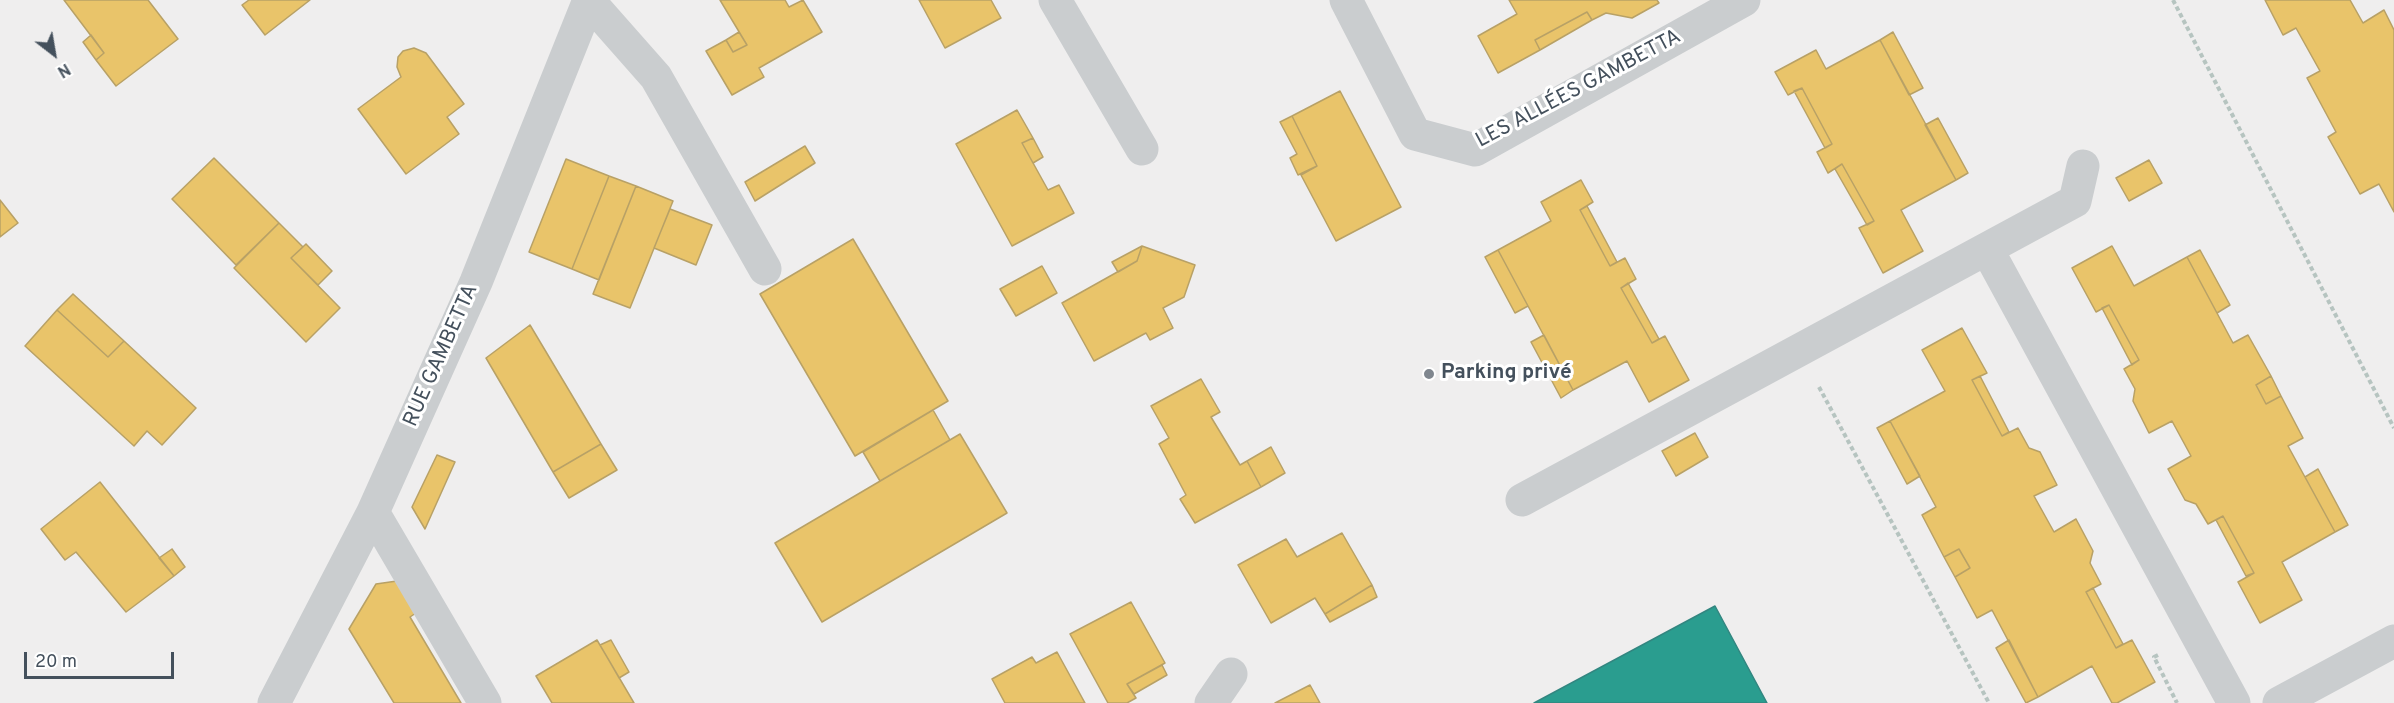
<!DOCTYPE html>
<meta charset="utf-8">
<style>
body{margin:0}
#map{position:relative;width:2394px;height:703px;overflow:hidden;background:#efeeee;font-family:Overpass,sans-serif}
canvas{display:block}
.north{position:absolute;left:24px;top:24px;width:60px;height:60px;-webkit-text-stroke:4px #fff;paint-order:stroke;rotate:149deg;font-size:16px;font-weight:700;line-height:24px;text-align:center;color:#44505c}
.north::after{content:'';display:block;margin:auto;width:21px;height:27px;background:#44505c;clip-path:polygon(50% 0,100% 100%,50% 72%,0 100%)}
.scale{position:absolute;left:24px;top:652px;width:150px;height:27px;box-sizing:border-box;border:3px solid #44505c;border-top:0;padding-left:8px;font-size:18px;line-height:21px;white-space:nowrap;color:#44505c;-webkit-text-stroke:4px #fff;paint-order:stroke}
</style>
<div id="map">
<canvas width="2394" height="703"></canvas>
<div class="north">N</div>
<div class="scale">20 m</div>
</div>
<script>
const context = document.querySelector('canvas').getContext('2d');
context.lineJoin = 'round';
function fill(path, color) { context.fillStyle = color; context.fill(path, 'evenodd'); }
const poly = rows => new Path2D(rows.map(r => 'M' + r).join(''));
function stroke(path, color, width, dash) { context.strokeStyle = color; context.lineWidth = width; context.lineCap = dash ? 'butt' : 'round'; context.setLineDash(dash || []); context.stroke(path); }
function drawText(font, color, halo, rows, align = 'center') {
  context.font = font + ' Overpass,sans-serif'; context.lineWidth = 6; context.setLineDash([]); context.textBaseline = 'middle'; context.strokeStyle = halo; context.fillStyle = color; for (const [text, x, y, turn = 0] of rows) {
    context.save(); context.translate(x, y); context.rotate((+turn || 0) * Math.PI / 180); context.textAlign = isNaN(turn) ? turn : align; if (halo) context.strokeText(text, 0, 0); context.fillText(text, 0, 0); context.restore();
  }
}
const homes = poly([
 [64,0,148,0,178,39,116,86,96,60,104,53,64,0],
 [249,0,310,0,265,35,242,5,249,0],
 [720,0,785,0,789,7,803,0,822,32,759,68,764,77,732,95,706,51,726,40,733,52,747,45,720,0],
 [919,0,991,0,1001,18,945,48,919,0],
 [1509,0,1657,0,1659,3,1632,18,1606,13,1592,20,1587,12,1535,40,1540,50,1498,73,1478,36,1517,14,1509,0],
 [2265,0,2350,0,2363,23,2384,10,2394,30,2394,212,2379,184,2360,194,2328,137,2336,132,2307,78,2320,71,2296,28,2283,35,2265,0],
 [1587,12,1592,20,1540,50,1535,40,1587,12],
 [739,32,747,45,733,52,726,40,739,32],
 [1893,32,1923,88,1909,95,1880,40,1893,32],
 [91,35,104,53,96,60,83,42,91,35],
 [1880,40,1956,180,1901,210,1923,251,1883,273,1859,228,1874,221,1842,164,1828,173,1817,152,1832,144,1802,88,1788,95,1775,72,1816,50,1826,69,1880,40],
 [414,48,426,53,464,104,447,117,459,134,406,174,358,109,401,77,397,67,398,57,403,51,414,48],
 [1802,88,1832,144,1825,148,1794,91,1802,88],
 [1340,91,1401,207,1336,241,1301,175,1317,166,1292,116,1340,91],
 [1017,110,1033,138,1022,143,1048,190,1059,185,1074,213,1012,246,956,144,1017,110],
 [1292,116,1317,166,1298,175,1290,158,1297,154,1280,122,1292,116],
 [1938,118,1968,173,1956,180,1925,125,1938,118],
 [1033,138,1043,157,1033,163,1022,143,1033,138],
 [805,146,815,163,755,201,745,182,805,146],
 [214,158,279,223,236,265,172,199,214,158],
 [566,159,609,176,572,269,529,252,566,159],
 [2149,160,2162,183,2129,201,2116,178,2149,160],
 [1842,164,1874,221,1867,225,1835,169,1842,164],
 [609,176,636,186,599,280,572,269,609,176],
 [1581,180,1593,202,1580,210,1610,266,1625,258,1636,279,1621,288,1652,343,1665,336,1689,380,1649,402,1627,361,1573,390,1498,250,1551,221,1541,202,1581,180],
 [636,186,673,201,630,308,593,294,636,186],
 [0,200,18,223,0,237,0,200],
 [1587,206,1617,262,1610,266,1580,210,1587,206],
 [670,209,712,225,696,265,654,248,670,209],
 [279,223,303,247,291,258,340,308,306,342,234,268,279,223],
 [853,239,948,401,855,456,760,294,853,239],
 [306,244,332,271,318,285,291,258,306,244],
 [1142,246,1195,265,1184,297,1163,308,1173,328,1150,340,1146,333,1094,361,1062,303,1137,261,1142,246],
 [1142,246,1137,261,1118,272,1112,262,1142,246],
 [2112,246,2134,286,2187,257,2233,343,2248,335,2271,376,2256,385,2266,404,2281,396,2303,438,2288,446,2335,532,2282,562,2302,600,2260,623,2238,582,2254,573,2223,516,2208,524,2196,504,2185,500,2168,469,2191,456,2172,421,2149,433,2133,401,2135,389,2124,369,2139,360,2109,305,2096,312,2072,268,2112,246],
 [1498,250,1528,306,1515,313,1485,257,1498,250],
 [2200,250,2230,305,2217,313,2187,257,2200,250],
 [1042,266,1057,293,1016,316,1000,289,1042,266],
 [1628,283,1659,339,1652,343,1621,288,1628,283],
 [73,294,124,341,108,357,57,310,73,294],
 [2109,305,2139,360,2132,365,2102,308,2109,305],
 [57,310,108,357,124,341,196,408,162,445,147,431,134,446,25,346,57,310],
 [530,325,601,444,553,472,486,358,530,325],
 [1962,328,1987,373,1972,380,2002,436,2018,428,2029,448,2040,452,2057,485,2034,496,2054,532,2076,519,2093,551,2090,563,2101,584,2086,592,2116,648,2132,640,2155,682,2117,703,2112,703,2092,666,2038,697,1992,610,1977,618,1955,577,1970,568,1959,549,1944,557,1922,515,1936,507,1890,421,1945,391,1922,350,1962,328],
 [1544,335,1573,390,1561,398,1531,342,1544,335],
 [1980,376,2009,432,2002,436,1972,380,1980,376],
 [2271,376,2281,396,2266,404,2256,385,2271,376],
 [1201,379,1220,412,1211,417,1240,465,1247,461,1261,487,1195,523,1180,499,1186,495,1159,444,1169,438,1151,406,1201,379],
 [933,410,950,440,880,481,863,452,933,410],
 [1890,421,1920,476,1907,484,1877,428,1890,421],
 [1695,433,1708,457,1676,476,1662,451,1695,433],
 [960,434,1007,513,822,622,775,543,960,434],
 [601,444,617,470,569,498,553,472,601,444],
 [1271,447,1285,473,1261,487,1247,461,1271,447],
 [437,455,455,462,425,529,412,507,437,455],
 [2318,469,2348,525,2335,532,2305,477,2318,469],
 [100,482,174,576,126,612,76,552,65,560,41,529,100,482],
 [2223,516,2254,573,2246,576,2216,520,2223,516],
 [1342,533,1372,585,1325,614,1315,598,1271,623,1238,565,1286,539,1297,557,1342,533],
 [172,549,185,567,174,576,159,558,172,549],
 [1959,549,1970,568,1955,577,1944,557,1959,549],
 [397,581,416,613,410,617,461,703,394,703,349,629,376,584,397,581],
 [1372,585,1377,597,1330,622,1325,614,1372,585],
 [2093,588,2123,644,2116,648,2086,592,2093,588],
 [1131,602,1165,663,1127,684,1136,698,1127,703,1108,703,1070,634,1131,602],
 [597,640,634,703,552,703,536,676,597,640],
 [611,640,629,672,619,678,600,645,611,640],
 [2009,640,2038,697,2026,703,1996,648,2009,640],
 [1057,652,1085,703,1005,703,992,679,1032,657,1036,663,1057,652],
 [1162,665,1167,675,1134,694,1127,684,1162,665],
 [1310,685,1320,703,1275,703,1310,685]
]);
fill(homes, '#e9c46a');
stroke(homes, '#b8a166', 1.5);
const schools = poly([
 [1715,606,1767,703,1534,703,1715,606]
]);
fill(schools, '#2a9d8f');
stroke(schools, '#328680', 1.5);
stroke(poly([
 [2173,0,2394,428],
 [1819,387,1989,703],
 [2158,655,2154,657,2177,703]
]), '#b6c4c0', 4, [4.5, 3]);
stroke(poly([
 [1055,0,1142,149],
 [1346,0,1415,134,1475,150,1744,0],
 [589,1,656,77,765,269],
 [1987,249,2234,703],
 [1522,500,2075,201,2083,166],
 [373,512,485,703],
 [274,703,373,512,476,282,589,0],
 [1211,703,1231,674],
 [2279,703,2394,641]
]), '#cacdcf', 33);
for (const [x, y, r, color] of [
 [1429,374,6,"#80878f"]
]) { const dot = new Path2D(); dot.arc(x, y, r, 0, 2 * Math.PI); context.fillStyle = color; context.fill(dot); stroke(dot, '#fff', 2); }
drawText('21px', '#44505c', '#fff', [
 ["LES ALLÉES GAMBETTA",1579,90,-28],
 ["RUE GAMBETTA",442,356,-66]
]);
drawText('bold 21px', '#44505c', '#fff', [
 ["Parking privé",1441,374]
], 'left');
</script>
